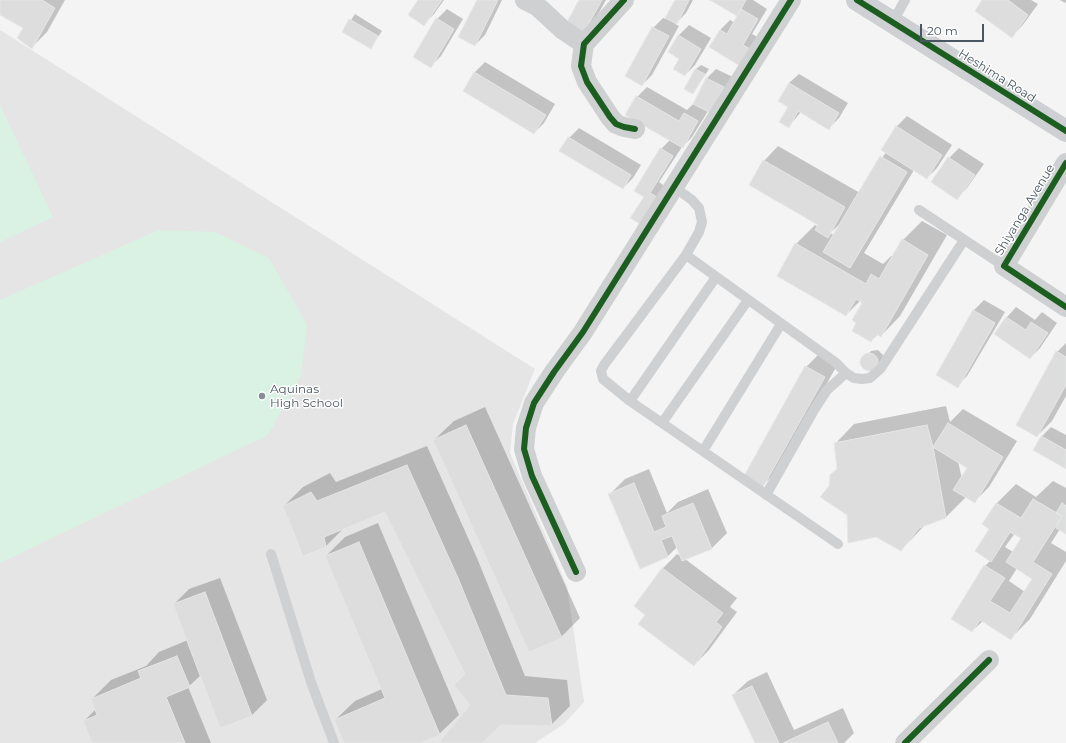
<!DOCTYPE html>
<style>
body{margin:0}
#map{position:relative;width:1066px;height:743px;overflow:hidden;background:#f4f4f4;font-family:Montserrat,sans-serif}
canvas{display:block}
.scale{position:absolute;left:920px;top:24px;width:64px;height:18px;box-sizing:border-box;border:2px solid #4a5661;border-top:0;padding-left:5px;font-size:12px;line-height:14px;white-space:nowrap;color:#4a5661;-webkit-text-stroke:3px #fff;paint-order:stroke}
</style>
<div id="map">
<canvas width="1066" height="743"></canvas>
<div class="scale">20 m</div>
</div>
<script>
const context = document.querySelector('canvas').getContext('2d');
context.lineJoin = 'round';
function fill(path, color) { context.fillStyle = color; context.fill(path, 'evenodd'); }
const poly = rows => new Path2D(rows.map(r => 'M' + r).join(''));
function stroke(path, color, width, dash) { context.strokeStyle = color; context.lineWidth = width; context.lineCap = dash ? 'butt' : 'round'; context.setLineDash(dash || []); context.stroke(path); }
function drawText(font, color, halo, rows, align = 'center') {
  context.font = font + ' Montserrat,sans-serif'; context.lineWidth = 3; context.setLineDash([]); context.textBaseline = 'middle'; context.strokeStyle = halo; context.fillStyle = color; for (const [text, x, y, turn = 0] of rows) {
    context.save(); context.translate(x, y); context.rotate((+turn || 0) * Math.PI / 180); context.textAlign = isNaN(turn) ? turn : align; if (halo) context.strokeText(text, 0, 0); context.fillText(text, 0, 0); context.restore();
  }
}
fill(poly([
 [0,30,535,369,513,424,510,453,567,586,584,702,564,724,535,743,0,743]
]), '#e6e5e6');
fill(poly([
 [0,105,53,217,0,242],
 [159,230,215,232,269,258,307,325,301,376,268,435,0,563,0,300]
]), '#d9f2e3');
fill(poly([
 [0,0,65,0,47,32,32,47,24,28,0,14],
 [419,0,444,0,434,14,424,24],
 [478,0,502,0,485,35,475,45],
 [580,0,606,0,593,23,583,33],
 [676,0,693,0,686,13,675,24,679,26,652,75,642,85,627,76,653,28,663,18,666,19],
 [712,0,753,0,767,9,752,34,759,38,750,54,710,47,720,30,730,20,735,23,738,16],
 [983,0,1031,0,1038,4,1022,26,1012,36],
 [1060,0,1066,0,1066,2,1065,3],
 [447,9,463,19,441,56,431,66,437,19],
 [355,14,382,31,371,47,343,32],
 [689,25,711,38,695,65,685,75,680,59,669,52,679,35],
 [485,62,555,104,544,123,534,133,464,91,475,72],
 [701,65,709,69,693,93,686,88,696,69],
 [716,69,733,77,708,111,692,137,682,147,659,182,669,189,653,215,645,197,661,149,670,140,637,97,647,87,687,110,694,103,706,79],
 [799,74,848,103,839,118,829,128,801,112,789,126,789,83],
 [907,116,952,145,937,168,927,178,914,170,864,253,883,264,891,256,893,257,903,240,922,221,947,235,900,316,881,336,878,334,871,341,858,323,864,302,860,301,846,315,796,244,815,225,819,227,820,224,764,161,778,146,860,193,886,152,882,150,897,126],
 [840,224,834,235,830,233],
 [579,128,641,165,633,178,623,188,569,138],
 [959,148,984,164,967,188,957,198,933,181,949,158],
 [984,300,1005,312,967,376,957,386,937,374,974,310],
 [1016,307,1035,320,1042,312,1057,323,1040,348,1030,358,995,334,1007,317],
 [1066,343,1066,396,1052,421,1037,436,1057,352],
 [878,350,883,355,882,362,872,370,866,370,862,361,871,351],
 [821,352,839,362,778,470,763,485,806,367],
 [946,406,950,422,963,409,1017,441,989,487,974,502,965,496,965,498,946,517,925,525,901,550,848,514,830,487,838,469,835,444,854,424],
 [958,461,968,467,962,479],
 [485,407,580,618,561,637,434,440,454,421],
 [1051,427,1066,435,1066,468,1041,437],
 [427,446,477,558,525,676,567,680,570,706,551,725,500,724,481,743,444,743,471,705,466,674,386,511,344,528,326,546,284,506,303,487,330,473,336,482],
 [649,469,667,513,678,502,708,489,727,533,712,548,685,559,737,598,730,607,737,612,709,650,694,665,646,615,635,606,663,568,677,554,681,556,677,547,668,556,640,567,610,494,625,479],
 [1053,481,1066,488,1066,518,1057,513,1056,514,1066,519,1066,533,1060,529,1051,543,1066,552,1066,561,1030,619,1011,638,983,621,972,631,985,566,991,560,990,528,984,524,997,503,1016,484,1036,497],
 [1015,533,1022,538,1013,552,1005,547],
 [1017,568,1033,579,1025,592,1009,581],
 [378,523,459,715,439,734,417,743,345,743,335,720,355,701,382,689,326,556,345,537],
 [220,578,267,700,252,715,221,727,201,675,188,687,211,743,93,743,84,721,96,709,92,699,111,680,146,666,159,652,188,640,174,604,189,589],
 [767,672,794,730,843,708,854,733,844,743,756,743,733,695,748,681]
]), '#0003');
const building = poly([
 [0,0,42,0,55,8,32,49,17,38,23,28,0,15,0,0],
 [418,0,442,0,424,26,408,15,418,0],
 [477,0,498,0,475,46,458,37,477,0],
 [579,0,602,0,583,34,566,24,579,0],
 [675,0,689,0,677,24,665,18,675,0],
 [710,0,746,0,737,16,710,0],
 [982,0,1008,0,1028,15,1012,38,975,11,982,0],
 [741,9,758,19,743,45,750,49,740,66,709,47,720,30,727,34,741,9],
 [436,18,454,29,431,68,413,57,436,18],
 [349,19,378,36,371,49,342,32,349,19],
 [652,27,669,36,642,86,625,76,652,27],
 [678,35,701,49,685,76,673,69,679,59,668,52,678,35],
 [695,69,705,74,693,94,684,89,695,69],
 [474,72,546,115,534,134,463,91,474,72],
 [706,78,724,87,711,113,693,104,706,78],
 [789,83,839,113,829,130,798,111,789,128,779,122,788,107,778,101,789,83],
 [636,96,679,121,684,113,698,121,683,148,625,115,636,96],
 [896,126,942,155,927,179,881,150,896,126],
 [568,137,631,175,623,189,559,151,568,137],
 [660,148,673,156,650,193,660,199,643,226,630,218,644,197,634,191,660,148],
 [880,156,907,172,850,268,823,252,880,156],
 [948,157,975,175,957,200,931,182,948,157],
 [763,160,845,207,828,238,815,230,818,225,749,185,763,160],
 [902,239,928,255,881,337,876,334,871,342,852,331,856,323,852,320,862,303,856,299,846,316,777,276,795,243,866,284,871,274,879,279,902,239],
 [973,310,995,323,958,388,936,375,973,310],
 [1006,317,1026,330,1031,322,1048,333,1030,359,994,334,1006,317],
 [1056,351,1066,357,1066,385,1037,437,1016,425,1056,351],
 '860 362a9 9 0 1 1 18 0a9 9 0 1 1-18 0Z',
 [805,366,825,377,763,487,744,476,805,366],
 [948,423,1003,457,975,503,953,490,967,468,933,447,948,423],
 [466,425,562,638,529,652,433,440,466,425],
 [927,425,933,447,946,518,919,528,901,551,876,537,848,543,847,515,820,497,829,486,830,475,837,469,834,443,927,425],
 [1041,436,1066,450,1066,469,1033,450,1041,436],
 [407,465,458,578,506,695,548,698,552,726,501,725,482,743,442,743,440,741,470,705,454,685,465,674,385,512,324,537,326,547,303,556,283,506,311,492,317,501,407,465],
 [634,483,654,532,666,527,662,516,693,503,712,549,682,561,672,536,661,540,668,557,640,569,608,494,634,483],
 [1033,499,1062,516,1033,562,1052,574,1011,640,980,620,972,632,951,619,984,565,1005,578,990,601,1010,613,1032,579,1006,562,1021,538,1010,532,991,562,975,551,989,529,982,524,996,503,1021,518,1033,499],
 [1062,503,1066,506,1066,534,1056,528,1062,516,1056,513,1062,503],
 [359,542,440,735,420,743,344,743,334,720,385,698,325,556,359,542],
 [662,568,723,613,716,622,722,627,694,666,638,624,645,615,634,606,662,568],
 [205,592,252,716,220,728,173,604,205,592],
 [177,656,190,687,166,697,185,743,92,743,83,721,97,715,91,699,141,678,138,671,177,656],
 [752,686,779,743,755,743,732,695,752,686],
 [828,722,838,743,783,743,828,722]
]);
fill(building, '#ddddde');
stroke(building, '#e5e6e7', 1);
stroke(poly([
 [892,23,905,0],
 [674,187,692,200,699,208,702,222,699,232,686,255,604,365,601,371,603,379,630,401,838,544],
 [919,210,1004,266],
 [686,255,835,362,846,373,854,378,862,379,870,378,881,368,964,240],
 [630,401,716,277],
 [662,423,748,300],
 [703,451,781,324],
 [766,495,814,410,827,390,846,373],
 [271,554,311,682,334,743]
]), '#ced0d2', 10);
stroke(poly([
 [525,0,537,6,562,29,584,44],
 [624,0,584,44,581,66,587,82,610,117,616,124,624,127,635,129],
 [1066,163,1004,266,1066,307],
 [576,572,532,476,524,449,526,428,534,403,554,372,583,332,791,0],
 [905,743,989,660]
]), '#ced0d2', 20);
stroke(poly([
 [857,0,1066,131]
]), '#ced0d4', 22);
stroke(poly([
 [624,0,584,44,581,66,587,82,610,117,616,124,624,127,635,129],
 [857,0,1066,131],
 [1066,163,1004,266,1066,307],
 [576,572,532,476,524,449,526,428,534,403,554,372,583,332,791,0],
 [905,743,989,660]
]), '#1b5e20', 6);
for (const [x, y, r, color] of [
 [262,396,4,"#868d94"]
]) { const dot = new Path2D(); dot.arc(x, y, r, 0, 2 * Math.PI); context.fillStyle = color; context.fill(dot); stroke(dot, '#fff', 1.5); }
drawText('12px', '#4a5661', '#fff', [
 ["Heshima Road",997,76,32],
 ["Shiyanga Avenue",1025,210,-59]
]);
drawText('12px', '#4a5661', '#fff', [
 ["Aquinas",270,389],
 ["High School",270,403]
], 'left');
</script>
